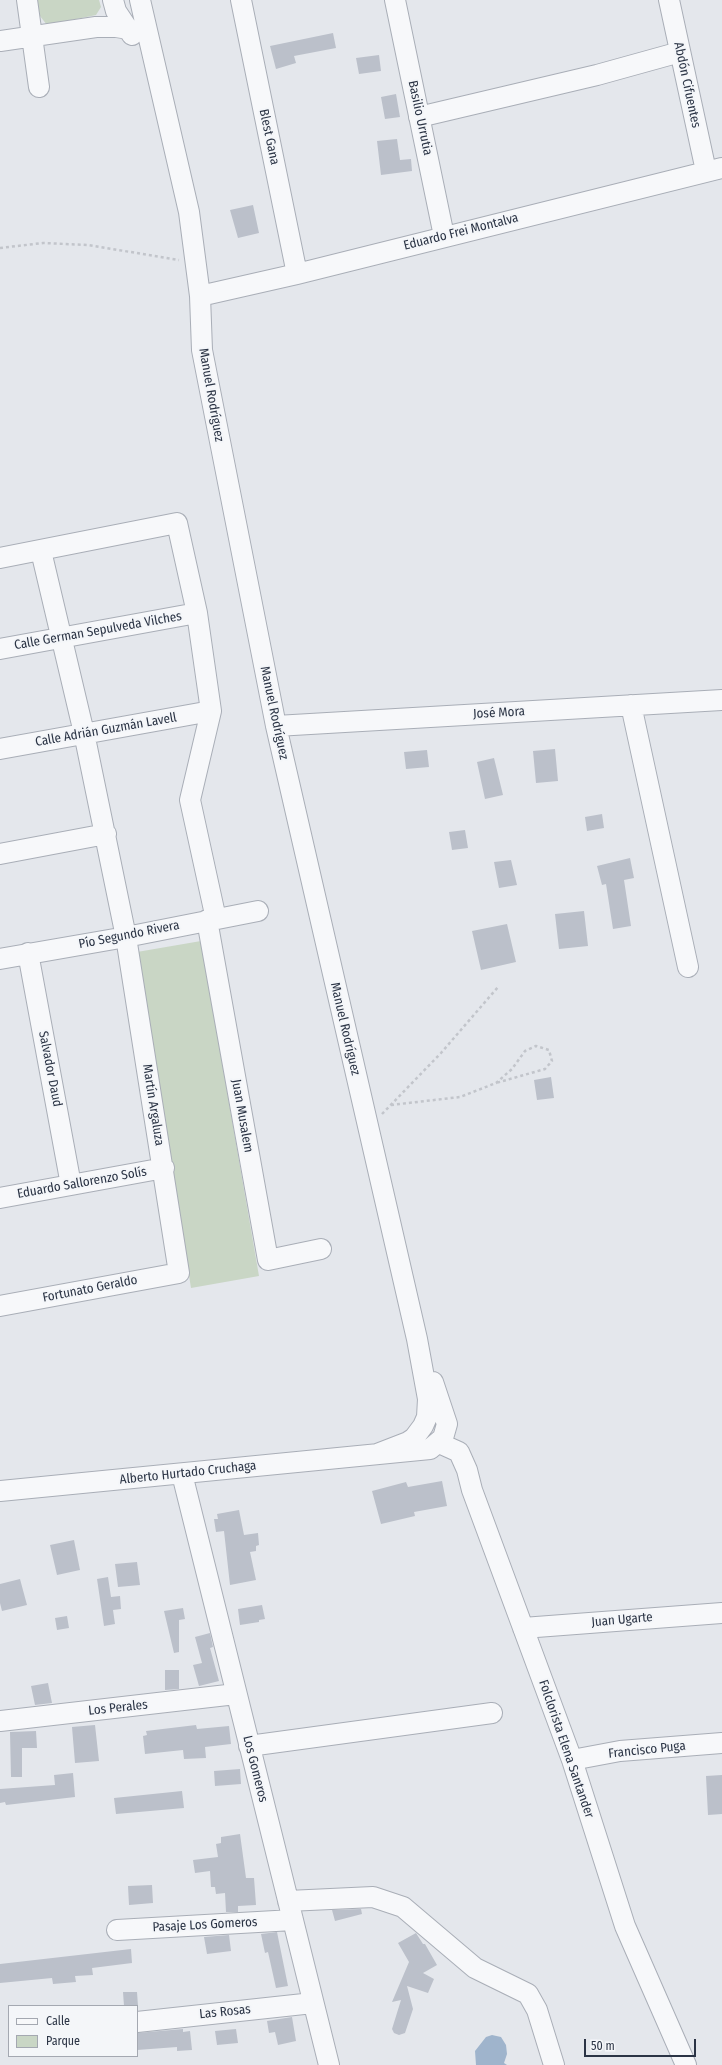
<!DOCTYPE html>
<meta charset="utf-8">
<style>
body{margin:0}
#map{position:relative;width:722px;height:2065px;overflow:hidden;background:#e4e7ec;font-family:"Fira Sans Condensed",sans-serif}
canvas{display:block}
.legend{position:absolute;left:8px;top:2005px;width:130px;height:52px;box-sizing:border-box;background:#f4f6f9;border:1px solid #a4a8b1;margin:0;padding:5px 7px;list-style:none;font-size:12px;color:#2b3445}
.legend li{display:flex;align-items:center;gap:8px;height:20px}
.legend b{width:20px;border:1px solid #a4a8b1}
.scale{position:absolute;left:584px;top:2039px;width:112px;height:18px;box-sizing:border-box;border:2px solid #2b3445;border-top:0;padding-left:5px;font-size:12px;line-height:14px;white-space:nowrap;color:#2b3445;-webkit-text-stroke:3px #f4f6f9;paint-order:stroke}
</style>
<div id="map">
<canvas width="722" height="2065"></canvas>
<ul class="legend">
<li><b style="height:5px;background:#f7f8fa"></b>Calle</li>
<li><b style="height:11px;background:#c9d6c5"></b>Parque</li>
</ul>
<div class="scale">50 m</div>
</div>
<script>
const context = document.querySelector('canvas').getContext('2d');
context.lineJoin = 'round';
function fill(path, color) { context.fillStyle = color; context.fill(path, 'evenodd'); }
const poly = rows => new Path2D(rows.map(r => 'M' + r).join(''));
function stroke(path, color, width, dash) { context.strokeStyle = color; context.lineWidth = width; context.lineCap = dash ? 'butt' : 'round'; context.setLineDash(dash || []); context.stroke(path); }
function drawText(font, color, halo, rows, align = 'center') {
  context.font = font + ' "Fira Sans Condensed",sans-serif'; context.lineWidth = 4; context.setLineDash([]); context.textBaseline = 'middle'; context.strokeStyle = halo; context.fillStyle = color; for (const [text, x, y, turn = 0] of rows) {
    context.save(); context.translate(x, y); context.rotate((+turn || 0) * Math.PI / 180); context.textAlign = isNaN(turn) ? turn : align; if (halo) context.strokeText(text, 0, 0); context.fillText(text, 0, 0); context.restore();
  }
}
fill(poly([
 [37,0,99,0,101,7,96,15,47,25,40,16],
 [201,941,259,1276,191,1288,137,952]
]), '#c9d6c5');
fill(poly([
 [492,2035,501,2037,506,2045,507,2054,504,2063,507,2065,476,2065,475,2051,486,2037]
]), '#9fb4cc');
fill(poly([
 [333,33,336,48,294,56,296,63,276,69,270,46],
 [379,55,381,71,359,74,356,58],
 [396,94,400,117,385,119,381,97],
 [397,139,400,160,411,159,412,171,381,175,377,141],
 [253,205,259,233,238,238,230,210],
 [555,749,558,781,536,783,533,751],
 [427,750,429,767,406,769,404,752],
 [494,758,503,795,485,799,477,762],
 [602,814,604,828,587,831,585,817],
 [465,830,468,848,452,850,449,832],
 [630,858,634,878,624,880,631,926,613,929,606,884,602,885,597,866],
 [511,860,517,885,499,888,494,862],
 [584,911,588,946,559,949,555,914],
 [507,924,516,962,481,970,472,931],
 [551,1077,554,1098,537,1100,534,1080],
 [442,1481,447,1506,414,1512,415,1516,381,1524,372,1491,406,1482,408,1487],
 [239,1510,244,1535,258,1533,259,1545,256,1546,256,1551,250,1552,256,1580,230,1585,224,1531,216,1532,214,1519,218,1519,217,1514],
 [74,1540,80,1570,57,1575,50,1545],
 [137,1562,140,1585,118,1587,115,1564],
 [108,1577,111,1597,120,1596,121,1609,113,1610,115,1624,104,1626,97,1579],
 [20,1579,27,1605,2,1611,0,1603,0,1584],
 [262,1605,265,1619,259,1620,259,1622,240,1625,238,1609],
 [183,1608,185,1619,179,1620,179,1652,174,1653,164,1611],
 [67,1616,69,1628,57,1630,55,1618],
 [210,1633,213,1647,210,1648,219,1681,199,1686,193,1665,202,1663,195,1637],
 [165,1670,179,1670,179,1689,165,1690],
 [48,1683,52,1703,35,1705,31,1686],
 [95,1725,99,1761,75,1763,72,1727],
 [196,1725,197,1729,229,1726,231,1744,205,1747,206,1758,184,1759,183,1750,145,1754,143,1736,147,1735,146,1731],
 [36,1731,37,1748,22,1748,22,1777,11,1777,10,1732],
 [240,1769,241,1784,215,1786,214,1771],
 [73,1773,75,1797,6,1805,5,1802,0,1803,0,1789,55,1785,54,1775],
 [722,1775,722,1814,708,1815,706,1776],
 [182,1791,184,1808,116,1814,114,1798],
 [240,1834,246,1878,254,1878,256,1905,238,1906,238,1912,226,1912,225,1893,216,1894,215,1887,211,1887,210,1871,195,1873,193,1860,218,1857,216,1844,221,1843,221,1837],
 [152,1885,153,1903,129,1905,128,1886],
 [361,1909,362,1914,335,1921,332,1910],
 [277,1932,288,1986,276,1988,268,1952,265,1953,261,1934],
 [416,1933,423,1944,425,1944,437,1965,423,1973,434,1979,428,1993,407,1986,413,2009,405,2033,399,2035,394,2033,392,2029,401,2000,392,2002,409,1962,398,1943],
 [229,1935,231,1951,207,1954,204,1937],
 [131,1949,132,1963,92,1968,93,1975,75,1976,76,1982,53,1984,52,1978,0,1983,0,1964],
 [123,1992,137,1992,138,2006,124,2006],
 [292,2017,296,2041,278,2045,275,2032,269,2033,267,2021],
 [183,2029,183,2032,190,2031,192,2050,177,2051,177,2047,137,2050,137,2033],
 [236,2029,238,2043,217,2045,215,2031]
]), '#bbc0ca');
const minor = poly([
 [27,0,39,87],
 [113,0,116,11,132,35],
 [140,0,189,212,200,296,202,350,276,726,417,1339,428,1399,427,1417,423,1426,414,1438,408,1442,377,1454],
 [241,0,297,274],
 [395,0,444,236],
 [669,0,706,171],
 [0,41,96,27,116,27,129,29],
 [419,117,597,75,680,52],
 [200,296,297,274,722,168],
 [0,558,177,523,197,613,211,711,190,800,216,919],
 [0,649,197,613],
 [631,705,688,967],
 [276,726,722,700],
 [0,749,211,711],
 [0,854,106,834],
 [207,920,268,1260,321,1249],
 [28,953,71,1185],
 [0,959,126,937,258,911],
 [0,1198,164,1168],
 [0,1306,179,1273,126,937,84,733,41,551],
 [439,1443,459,1452,467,1470,472,1490,572,1760,625,1926,686,2065],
 [182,1474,329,2065],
 [0,1491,430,1449,443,1438,447,1424,433,1382],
 [523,1628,722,1613],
 [0,1721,236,1694],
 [249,1746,492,1713],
 [572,1760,620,1751,722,1743],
 [288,1901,373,1897,403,1907,475,1968,528,1994,537,2010,554,2065],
 [117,1930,293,1920],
 [137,2022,313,2003]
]);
stroke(minor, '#a9aeb7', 22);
stroke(poly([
 [0,248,43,243,88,245,179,260],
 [391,1105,460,1097,496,1083,512,1069,525,1051,536,1046,549,1050,552,1061,545,1069,496,1083],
 [382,1114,441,1053,498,987]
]), '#c2c5cb', 2.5, [3, 3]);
stroke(minor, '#f7f8fa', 20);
drawText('13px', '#2b3445', '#f4f6f9', [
 ["Abdón Cifuentes",687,85,78],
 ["Basilio Urrutia",420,118,78],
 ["Blest Gana",269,137,78],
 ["Eduardo Frei Montalva",461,232,-14],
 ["Manuel Rodríguez",211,395,80],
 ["Calle German Sepulveda Vilches",98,631,-10],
 ["Manuel Rodríguez",274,713,78],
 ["José Mora",499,713,-3],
 ["Calle Adrián Guzmán Lavell",106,730,-10],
 ["Pío Segundo Rivera",129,935,-11],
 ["Manuel Rodríguez",345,1029,77],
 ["Salvador Daud",50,1069,79],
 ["Martín Argaluza",153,1105,81],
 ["Juan Musalem",242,1116,80],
 ["Eduardo Sallorenzo Solís",82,1183,-10],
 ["Fortunato Geraldo",90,1289,-11],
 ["Alberto Hurtado Cruchaga",188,1473,-6],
 ["Juan Ugarte",622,1620,-5],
 ["Los Perales",118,1708,-6],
 ["Folclorista Elena Santander",566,1749,71],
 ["Francisco Puga",647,1750,-6],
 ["Los Gomeros",255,1769,76],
 ["Pasaje Los Gomeros",205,1925,-3],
 ["Las Rosas",225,2012,-6]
]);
</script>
